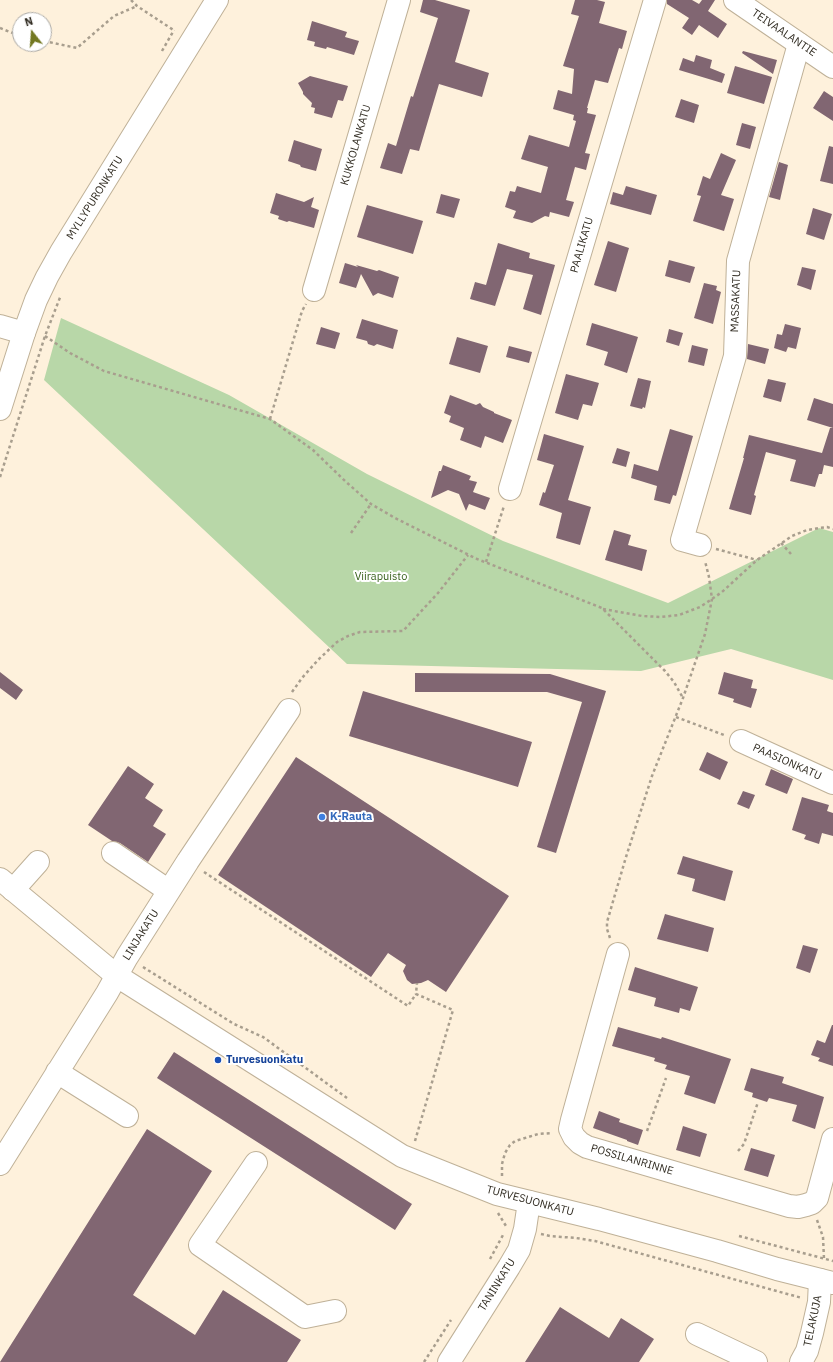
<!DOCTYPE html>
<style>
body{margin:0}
#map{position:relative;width:833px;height:1362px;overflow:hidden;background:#fef1dc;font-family:"IBM Plex Sans",sans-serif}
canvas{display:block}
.north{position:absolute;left:12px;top:12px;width:40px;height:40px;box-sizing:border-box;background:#fff;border:1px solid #adaba7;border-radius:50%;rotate:343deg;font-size:11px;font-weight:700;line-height:16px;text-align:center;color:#322d23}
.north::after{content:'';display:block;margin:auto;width:14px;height:18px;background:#737821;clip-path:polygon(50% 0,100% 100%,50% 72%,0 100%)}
</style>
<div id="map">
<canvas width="833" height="1362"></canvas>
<div class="north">N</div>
</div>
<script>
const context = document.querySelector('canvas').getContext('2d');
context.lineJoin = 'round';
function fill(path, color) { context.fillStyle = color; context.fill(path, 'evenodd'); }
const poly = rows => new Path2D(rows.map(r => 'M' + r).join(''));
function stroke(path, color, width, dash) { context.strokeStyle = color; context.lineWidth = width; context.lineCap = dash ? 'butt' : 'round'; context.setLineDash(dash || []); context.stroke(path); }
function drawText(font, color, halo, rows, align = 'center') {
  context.font = font + ' "IBM Plex Sans",sans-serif'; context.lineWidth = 4; context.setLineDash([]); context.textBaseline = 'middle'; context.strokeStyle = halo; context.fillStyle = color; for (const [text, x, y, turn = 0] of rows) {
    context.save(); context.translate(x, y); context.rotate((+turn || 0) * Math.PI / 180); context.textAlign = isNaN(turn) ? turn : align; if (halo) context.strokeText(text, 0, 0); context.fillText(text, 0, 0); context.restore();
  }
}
fill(poly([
 [61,318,229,395,367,474,503,541,668,603,819,528,833,532,833,680,731,649,641,671,347,664,44,380]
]), '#b8d7a8');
fill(poly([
 [423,0,435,0,470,10,455,62,489,73,482,97,439,84,419,151,410,149,402,174,380,168,388,143,396,146,411,96,413,97,438,18,420,12],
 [575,0,597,0,605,2,599,23,627,31,622,49,619,48,608,83,595,80,587,108,588,108,587,113,596,115,585,153,590,154,586,170,575,167,566,200,574,202,569,217,550,212,549,217,545,216,532,223,513,218,516,211,505,207,510,191,515,192,517,186,541,193,548,167,521,159,529,135,569,147,576,121,573,120,574,115,553,109,558,90,572,94,574,69,563,66,579,16,571,14],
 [667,0,692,0,699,4,702,0,715,0,708,11,727,24,718,38,699,25,692,35,682,28,689,18,667,4],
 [312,21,347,32,345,37,359,41,354,55,327,47,326,49,314,46,315,42,307,40],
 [743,51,777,60,773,74,742,53],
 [696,55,712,60,710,68,725,74,722,83,679,70,683,58,694,62],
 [735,66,772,77,764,104,727,93],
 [310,76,348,86,343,101,338,100,332,118,314,113,315,108,311,107,312,103,303,94,303,92,298,83],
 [824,91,833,97,833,121,813,108],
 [681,99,699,105,694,123,675,117],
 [742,123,756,127,750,149,736,145],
 [294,140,322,149,316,171,301,167,300,165,288,161],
 [829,146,833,147,833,184,820,181],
 [721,153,736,160,721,195,734,199,724,231,693,221,701,196,697,195,703,176,710,179],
 [779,162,788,165,780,200,769,197],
 [626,186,657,195,651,215,610,204,613,192,623,195],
 [276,193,304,202,314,197,311,207,319,210,314,228,289,221,287,222,278,219,279,216,270,213],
 [441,194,460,199,454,218,436,213],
 [367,205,423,221,413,254,357,237],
 [813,208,832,214,824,240,806,234],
 [608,241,629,248,616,292,594,285],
 [498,243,530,253,529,258,555,265,541,315,523,309,533,275,507,269,495,306,470,299,475,282,486,285],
 [669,260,695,267,690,283,665,276],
 [345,263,358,267,356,265,377,271,379,270,399,277,393,298,378,293,373,296,361,274,356,288,339,283],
 [802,267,816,270,811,290,797,285],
 [704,283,717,286,716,290,721,292,713,324,694,318],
 [362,319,398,330,393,349,377,344,374,346,368,344,367,341,356,338],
 [592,323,638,337,627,373,604,365,608,352,586,345],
 [785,324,801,328,796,349,788,347,786,352,774,348,777,334,782,335],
 [321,327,340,333,335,349,316,344],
 [669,329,683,333,679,346,666,342],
 [457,337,488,346,480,373,449,364],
 [748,344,769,349,765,364,747,359],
 [692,345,708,349,704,366,688,362],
 [509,346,532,352,529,363,506,357],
 [566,374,599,383,592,406,583,404,578,420,555,413],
 [638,378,651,381,645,408,643,407,642,409,630,406],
 [768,379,786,383,781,402,763,397],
 [450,395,476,405,480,403,483,407,494,412,494,413,512,420,503,443,485,436,481,448,460,440,464,428,449,422,451,416,444,413],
 [814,398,833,404,833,428,807,420],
 [830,428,833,428,833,467,824,465,822,474,819,474,815,487,790,481,796,460,766,452,754,495,756,496,751,515,729,509,744,458,743,458,749,435,822,453],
 [670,429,693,436,676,496,673,495,670,504,654,500,657,486,631,478,634,464,658,471],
 [544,434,584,446,568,500,591,507,580,545,556,538,562,513,539,505,543,492,545,493,554,465,537,460],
 [617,448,630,452,626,467,612,463],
 [443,465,471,476,469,480,477,482,473,492,490,498,485,510,469,504,466,511,459,494,448,490,431,498,439,471,441,471],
 [614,530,631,535,628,545,647,550,642,571,605,560],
 [0,672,23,690,16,700,0,688],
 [724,672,753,680,751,688,757,689,751,708,733,702,734,699,718,694],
 [415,673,550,674,606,691,556,853,537,847,582,702,547,692,415,692],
 [363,691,532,742,518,787,349,736],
 [707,752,728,762,720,780,699,770],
 [296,757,509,896,446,992,428,980,421,983,412,984,407,980,403,971,406,965,388,953,371,977,218,875],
 [128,766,154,784,145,798,163,810,153,826,166,834,148,862,120,843,112,841,88,825],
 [771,769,793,779,787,794,765,785],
 [743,791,755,795,749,809,737,804],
 [802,797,829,805,827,811,833,813,833,836,822,833,819,844,804,839,806,835,792,830],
 [683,856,733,871,725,901,692,891,695,879,677,874],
 [665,914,714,928,708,952,657,939],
 [803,945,818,949,810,973,796,968],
 [635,967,698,987,690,1011,680,1008,679,1013,654,1006,656,998,628,990],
 [832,1025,833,1025,833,1066,818,1061,820,1058,811,1055,817,1040,825,1043],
 [618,1027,661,1039,662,1037,731,1059,715,1104,684,1094,690,1076,665,1069,667,1065,654,1061,655,1058,612,1046],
 [174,1052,412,1204,395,1230,157,1078],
 [751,1068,784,1077,782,1083,824,1097,815,1129,792,1121,797,1105,769,1098,767,1102,752,1097,753,1093,744,1090],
 [599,1111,620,1119,619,1122,643,1130,638,1145,627,1141,627,1140,593,1128],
 [683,1126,707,1134,700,1157,676,1150],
 [147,1129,212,1171,133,1295,195,1335,223,1290,301,1340,287,1362,0,1362],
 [751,1148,775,1155,768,1177,744,1170],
 [560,1307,609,1338,621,1318,654,1339,639,1362,525,1362]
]), '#816672');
const minor = poly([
 [314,290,399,0],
 [0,326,24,333],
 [510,489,655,0],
 [700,545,682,540,735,356,738,261,799,44],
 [741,741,833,783],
 [113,853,169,891],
 [13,890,38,862],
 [618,954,572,1120,570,1129,574,1137,580,1143,587,1147,789,1206,798,1207,806,1205,812,1203,817,1198,833,1139],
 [57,1072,127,1116],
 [256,1163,200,1245,305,1317,335,1311],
 [0,1164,107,993,127,957,188,861,289,710],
 [697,1334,756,1362],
 [449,1362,509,1267,519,1250,525,1229,529,1202],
 [801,1362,807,1351,812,1333,819,1302,820,1280]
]);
const major = poly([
 [735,0,833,67],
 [0,409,24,333,36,300,47,277,61,252,217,0],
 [0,879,117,976,402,1156,497,1194,599,1219,717,1251,777,1269,833,1283]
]);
stroke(minor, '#bfb198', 24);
stroke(major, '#bfb198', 24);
stroke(poly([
 [131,0,137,6,175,31],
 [0,28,20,36],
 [44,41,77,48,114,16,137,6],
 [162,51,174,30],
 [45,336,70,353,104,371,270,419,313,450,345,481,371,504,395,518,477,559,602,608,665,671,674,682,683,698],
 [270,419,302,311,306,304],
 [0,477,45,336,61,295],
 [351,533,371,504],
 [781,543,791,554],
 [716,549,757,560],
 [486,562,504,506],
 [603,609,642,616,661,617,679,615,700,607,712,599,722,592,757,560,792,536,807,530,819,528,827,527,833,529],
 [292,692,302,678,318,660,337,642,348,636,360,632,403,631,438,593,468,555],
 [676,717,724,735],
 [204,872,408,1006,416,994],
 [610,938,607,929,607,922,626,857,652,776,683,698,705,634,712,599,709,577,705,561],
 [143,967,234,1024,263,1037,347,1098],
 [647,1131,666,1078],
 [415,1141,453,1010,416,994,417,983],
 [738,1151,744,1144,758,1102],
 [502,1176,502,1164,505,1153,510,1145,515,1141,538,1134,552,1133],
 [498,1213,506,1226],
 [817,1220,823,1237,824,1259],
 [541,1234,550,1236,576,1238,595,1241,802,1298],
 [739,1236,833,1261],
 [490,1259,503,1235],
 [424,1362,451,1320]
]), '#a89e8e', 2.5, [3, 3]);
stroke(minor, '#fff', 22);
stroke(major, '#fff', 22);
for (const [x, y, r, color] of [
 [322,817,4,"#3f7fe0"],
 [218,1060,4,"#1a4fb4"]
]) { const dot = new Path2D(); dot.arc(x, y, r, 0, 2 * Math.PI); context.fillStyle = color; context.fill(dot); stroke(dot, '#fff', 1.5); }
drawText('11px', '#322d23', '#fff', [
 ["TEIVAALANTIE",784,33,34],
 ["KUKKOLANKATU",356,145,-74],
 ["MYLLYPURONKATU",95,198,-58],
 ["PAALIKATU",582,245,-74],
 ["MASSAKATU",736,301,-88],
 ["PAASIONKATU",787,762,24],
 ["LINJAKATU",141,935,-58],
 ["POSSILANRINNE",632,1160,16],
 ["TURVESUONKATU",530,1201,15],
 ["TANINKATU",497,1285,-58],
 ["TELAKUJA",813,1321,-78]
]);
drawText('11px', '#365f1a', '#fff', [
 ["Viirapuisto",381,577]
]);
drawText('bold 11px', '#366cbe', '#fff', [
 ["K-Rauta",330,817]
], 'left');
drawText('bold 11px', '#164399', '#fff', [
 ["Turvesuonkatu",226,1060]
], 'left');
</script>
